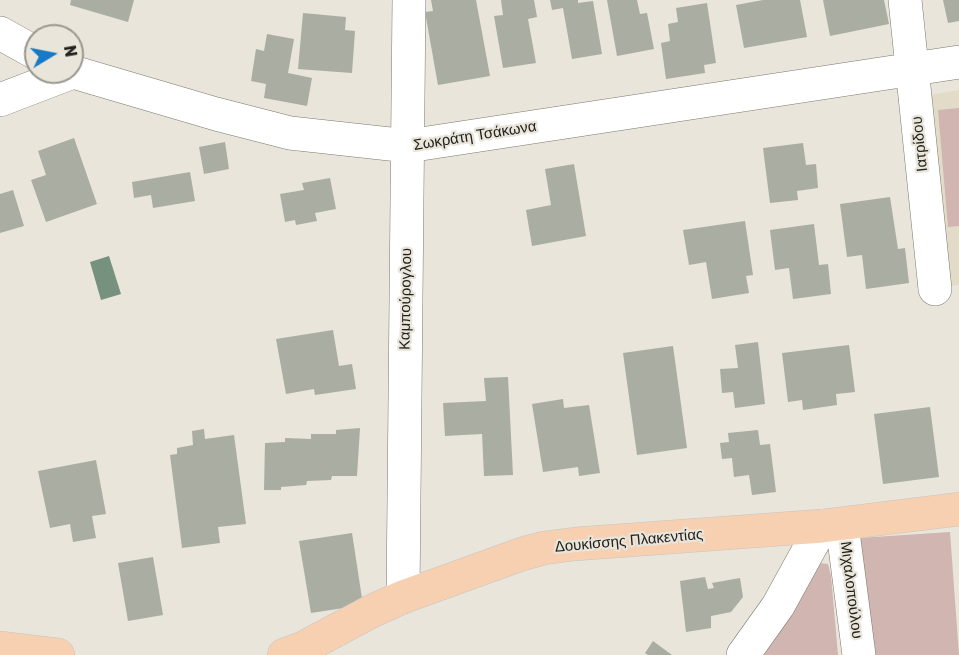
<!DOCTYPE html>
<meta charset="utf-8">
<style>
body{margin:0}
#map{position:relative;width:959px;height:655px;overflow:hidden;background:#e9e5da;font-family:Rubik,sans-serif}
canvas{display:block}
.north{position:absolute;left:24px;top:24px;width:60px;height:60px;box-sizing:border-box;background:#e9e5da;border:2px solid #9a978e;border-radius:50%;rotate:80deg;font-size:16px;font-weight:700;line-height:24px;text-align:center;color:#23211d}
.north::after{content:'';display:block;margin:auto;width:21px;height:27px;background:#167ac6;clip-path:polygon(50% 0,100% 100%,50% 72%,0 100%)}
</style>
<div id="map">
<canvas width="959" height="655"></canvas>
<div class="north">N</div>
</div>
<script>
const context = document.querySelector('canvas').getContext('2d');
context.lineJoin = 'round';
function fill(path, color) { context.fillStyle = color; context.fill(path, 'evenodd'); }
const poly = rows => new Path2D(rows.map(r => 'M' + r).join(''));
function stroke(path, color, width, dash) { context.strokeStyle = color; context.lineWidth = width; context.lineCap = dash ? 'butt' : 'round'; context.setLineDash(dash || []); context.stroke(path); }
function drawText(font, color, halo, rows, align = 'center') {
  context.font = font + ' Rubik,sans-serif'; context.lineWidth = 4.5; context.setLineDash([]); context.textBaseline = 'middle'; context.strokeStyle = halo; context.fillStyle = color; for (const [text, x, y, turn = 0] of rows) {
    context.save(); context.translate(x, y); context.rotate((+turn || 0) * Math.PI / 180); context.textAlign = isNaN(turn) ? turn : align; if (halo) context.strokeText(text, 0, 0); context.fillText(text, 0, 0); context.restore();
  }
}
fill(poly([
 [959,90,959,285,944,287,929,95]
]), '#e1dbc8');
fill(poly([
 [959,108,959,226,948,227,938,110],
 [950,532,959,655,867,655,859,538],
 [819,563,828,564,831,576,838,655,752,655]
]), '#d0b5b0');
fill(poly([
 [109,256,121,294,101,300,90,262]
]), '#76917e');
fill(poly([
 [71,0,134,0,128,22,70,5],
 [431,0,476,0,490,76,438,85,425,12,433,11],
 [501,0,534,0,537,17,528,19,536,63,503,68,494,16,503,15],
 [550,0,578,0,578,3,593,1,602,54,572,59,563,8,552,10],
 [607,0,637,0,640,14,647,13,654,49,617,56],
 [763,0,800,0,807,37,744,48,736,5],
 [823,0,884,0,889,24,830,36],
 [943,0,959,0,959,21,948,23],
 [707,3,716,63,704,65,705,73,666,79,661,43,670,41,668,24,678,22,676,8],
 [303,13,346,17,345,30,355,31,352,73,298,69],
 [267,34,294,39,288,73,312,78,307,106,264,98,266,84,251,81,256,49,264,51],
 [74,138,97,204,46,222,31,180,46,175,38,151],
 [225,142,229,169,204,174,199,147],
 [803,143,806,165,816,164,818,188,797,191,798,200,770,203,763,148],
 [574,164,586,236,532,246,526,210,551,205,545,169],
 [190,172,195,201,153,208,151,195,134,198,132,182],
 [330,178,336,209,315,213,317,221,296,225,295,220,285,222,280,194,304,190,302,183],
 [13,190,24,226,0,233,0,194],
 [890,197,898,249,905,248,909,283,866,289,862,255,847,257,840,204],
 [745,221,753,275,746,276,749,293,712,299,706,262,689,265,683,230],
 [814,224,819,265,828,264,831,294,793,299,789,268,775,270,770,230],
 [333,330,339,366,352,364,356,389,315,395,314,389,286,394,276,339],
 [758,342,765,404,735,408,733,392,722,393,720,369,738,368,735,345],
 [849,345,855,392,836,394,837,405,803,410,802,400,788,402,782,353],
 [673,346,687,448,637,455,623,353],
 [508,377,513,475,484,476,482,434,445,436,443,403,486,401,484,378],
 [563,399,564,408,589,405,600,473,579,476,578,467,543,472,532,404],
 [930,407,939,477,883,484,874,414],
 [360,428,357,476,332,476,331,480,307,481,306,485,281,487,281,490,264,490,265,443,285,442,285,438,311,439,311,434,336,434,336,430],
 [204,429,205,439,234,435,246,524,218,527,220,543,182,548,170,455,177,454,177,448,193,445,192,431],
 [758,430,760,445,770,444,776,492,752,495,749,475,734,477,732,458,722,459,720,443,729,442,728,433],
 [96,460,106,514,92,516,96,538,73,542,70,524,50,528,38,471],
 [352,533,363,605,311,613,299,541],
 [153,557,163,615,128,621,118,563],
 [705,577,708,589,714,588,712,583,740,578,743,597,731,612,711,616,711,628,686,632,680,581],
 [653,641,672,655,648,655,645,653]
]), '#a9ada2');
const minor = poly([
 [905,0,935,289],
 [0,33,36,53],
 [0,100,73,72,216,114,290,133,408,146,959,62],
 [842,524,859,655],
 [403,597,409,0],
 [743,655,778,606,822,526]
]);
const major = poly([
 [0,648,58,655],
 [284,655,303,648,370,612,403,597,522,554,544,548,575,544,822,526,959,509]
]);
stroke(minor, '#7b786e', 34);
stroke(major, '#c6c5c4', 34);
stroke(minor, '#fff', 33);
stroke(major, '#f6d0b0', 33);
drawText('15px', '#23211d', '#e9e5da', [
 ["Σωκράτη Τσάκωνα",475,136,-9],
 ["Ιατρίδου",920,144,-96],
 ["Καμπούρογλου",406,299,-89],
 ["Δουκίσσης Πλακεντίας",629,541,-5],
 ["Μιχαλοπούλου",851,590,83]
]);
</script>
